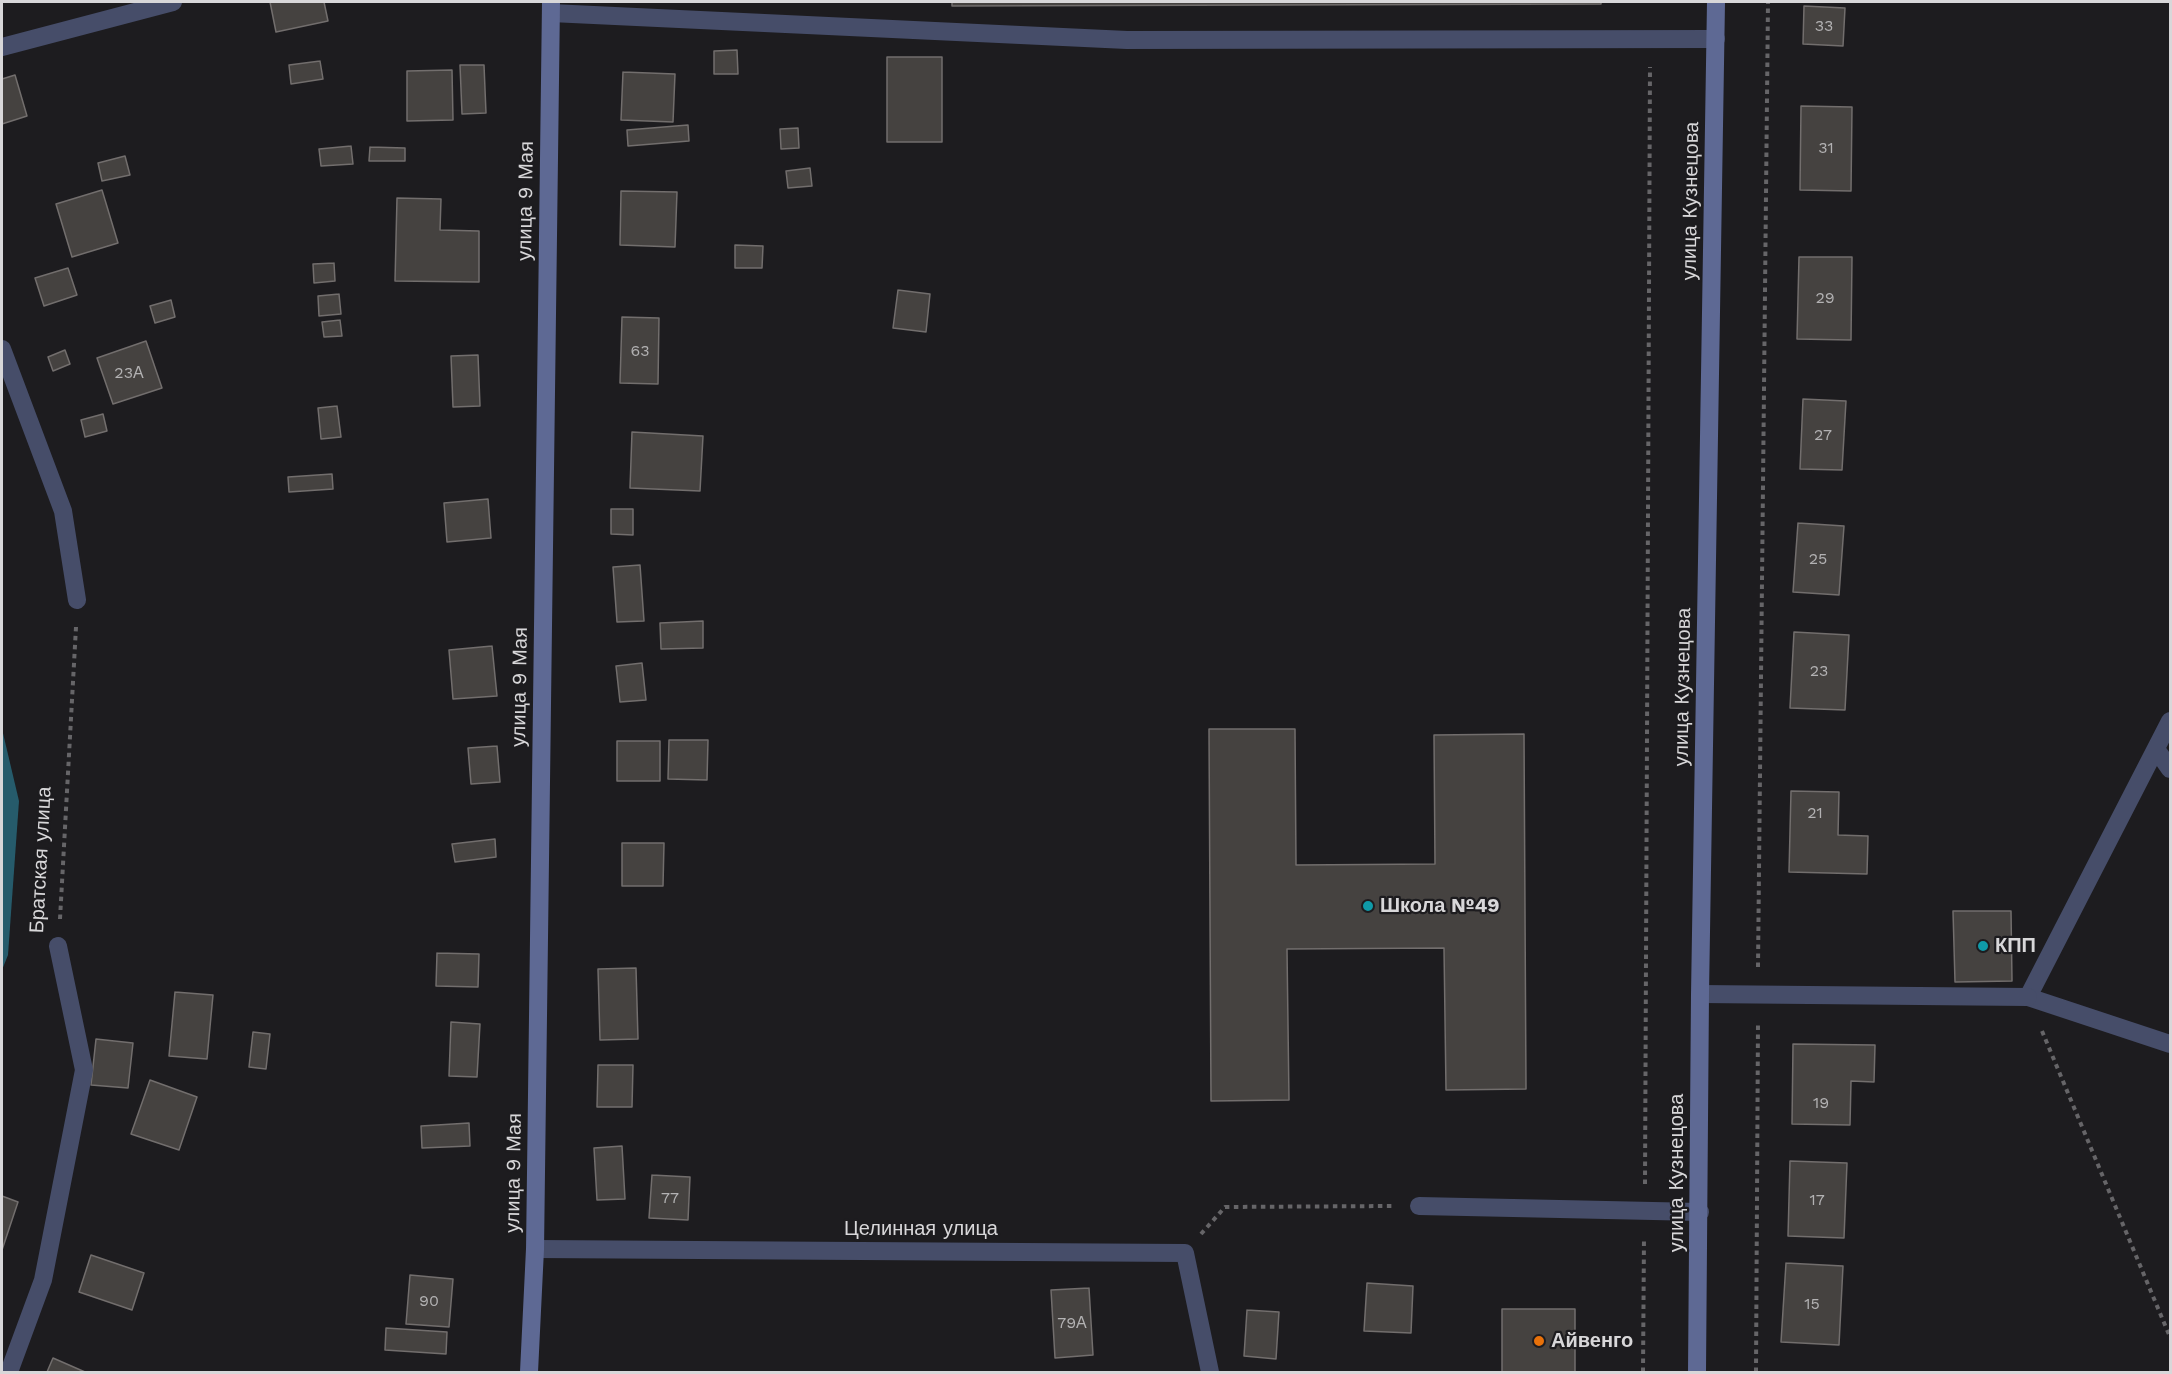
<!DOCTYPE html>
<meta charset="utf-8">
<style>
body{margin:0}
#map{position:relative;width:2172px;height:1374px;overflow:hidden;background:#1d1c1f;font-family:"Work Sans",sans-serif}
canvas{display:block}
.frame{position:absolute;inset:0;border:3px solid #d8d7d9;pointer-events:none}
</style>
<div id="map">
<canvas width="2172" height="1374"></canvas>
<div class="frame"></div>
</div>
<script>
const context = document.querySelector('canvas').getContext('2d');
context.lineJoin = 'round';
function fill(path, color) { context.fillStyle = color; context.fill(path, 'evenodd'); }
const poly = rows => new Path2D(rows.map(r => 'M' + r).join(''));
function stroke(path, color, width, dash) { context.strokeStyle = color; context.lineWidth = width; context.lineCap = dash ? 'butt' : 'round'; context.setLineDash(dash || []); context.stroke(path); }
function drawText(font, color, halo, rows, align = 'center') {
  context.font = font + ' "Work Sans",sans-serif'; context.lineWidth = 4.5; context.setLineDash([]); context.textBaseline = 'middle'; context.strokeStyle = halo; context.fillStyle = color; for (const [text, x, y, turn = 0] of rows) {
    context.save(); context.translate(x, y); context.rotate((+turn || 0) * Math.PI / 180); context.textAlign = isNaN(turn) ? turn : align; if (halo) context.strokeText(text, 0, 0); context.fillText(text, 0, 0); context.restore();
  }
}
fill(poly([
 [2,729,19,801,8,955,2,970]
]), '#265b6b');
const building = poly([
 [270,2,324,2,328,21,276,32,270,2],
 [952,2,1601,2,1601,4,952,6,952,2],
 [1804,6,1845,8,1843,46,1803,44,1804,6],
 [737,50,738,74,714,74,714,51,737,50],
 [887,57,942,57,942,142,887,142,887,57],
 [320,61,323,79,291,84,289,65,320,61],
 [460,65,484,65,486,113,462,114,460,65],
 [452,70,453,120,407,121,407,71,452,70],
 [623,72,675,74,673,122,621,120,623,72],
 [15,75,27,116,2,124,2,79,15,75],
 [1801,106,1852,107,1851,191,1800,190,1801,106],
 [688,125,689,141,628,146,627,130,688,125],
 [798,128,799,148,781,149,780,129,798,128],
 [351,146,353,164,321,166,319,149,351,146],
 [370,147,405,148,405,161,369,161,370,147],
 [125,156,130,175,102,181,98,163,125,156],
 [810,168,812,186,788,188,786,171,810,168],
 [102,190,118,243,72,257,56,204,102,190],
 [621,191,677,192,675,247,620,245,621,191],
 [397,198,441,199,440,230,479,231,479,282,395,281,397,198],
 [735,245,763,246,762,268,735,268,735,245],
 [1799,257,1852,257,1851,340,1797,339,1799,257],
 [334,263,335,281,314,283,313,264,334,263],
 [68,268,77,295,44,306,35,278,68,268],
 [898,290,930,294,926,332,893,328,898,290],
 [339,294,341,314,319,316,318,296,339,294],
 [171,300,175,317,155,323,150,306,171,300],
 [622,317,659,318,658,384,620,383,622,317],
 [340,320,342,336,324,337,322,322,340,320],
 [146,341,162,388,113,404,97,358,146,341],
 [65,350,70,364,53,371,48,357,65,350],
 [478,355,480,406,453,407,451,356,478,355],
 [1803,399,1846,401,1842,470,1800,469,1803,399],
 [337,406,341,437,321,439,318,408,337,406],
 [103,414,107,431,85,437,81,420,103,414],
 [632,432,703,436,700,491,630,488,632,432],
 [332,474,333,489,289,492,288,477,332,474],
 [488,499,491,538,447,542,444,503,488,499],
 [611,509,633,509,633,535,611,534,611,509],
 [1798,523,1844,526,1839,595,1793,592,1798,523],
 [640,565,644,621,617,622,613,567,640,565],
 [703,621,703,648,661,649,660,623,703,621],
 [1794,632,1849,635,1845,710,1790,708,1794,632],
 [492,646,497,696,453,699,449,650,492,646],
 [642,663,646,700,620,702,616,666,642,663],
 [1209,729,1295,729,1296,865,1435,864,1434,735,1524,734,1526,1089,1446,1090,1444,948,1287,949,1289,1100,1211,1101,1209,729],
 [669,740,708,740,707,780,668,779,669,740],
 [617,741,660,741,660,781,617,781,617,741],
 [497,746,500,782,471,784,468,748,497,746],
 [1791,791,1839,792,1838,835,1868,836,1867,874,1789,872,1791,791],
 [495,839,496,857,455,862,452,844,495,839],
 [622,843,664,843,663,886,622,886,622,843],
 [1953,911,2011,911,2012,981,1955,982,1953,911],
 [437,953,479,954,478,987,436,986,437,953],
 [636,968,638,1039,600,1040,598,969,636,968],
 [175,992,213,995,207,1059,169,1056,175,992],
 [451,1022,480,1024,477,1077,449,1076,451,1022],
 [253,1032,270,1034,266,1069,249,1067,253,1032],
 [96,1039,133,1043,128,1088,91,1085,96,1039],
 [1793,1044,1875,1045,1874,1082,1851,1081,1850,1125,1792,1124,1793,1044],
 [598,1065,633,1065,632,1107,597,1107,598,1065],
 [150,1080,197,1097,179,1150,131,1134,150,1080],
 [469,1123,470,1146,422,1148,421,1126,469,1123],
 [622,1146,625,1199,597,1200,594,1148,622,1146],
 [1790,1161,1847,1163,1844,1238,1788,1236,1790,1161],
 [652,1175,690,1177,688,1220,649,1218,652,1175],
 [2,1196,18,1202,2,1250,2,1196],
 [91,1255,144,1273,132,1310,79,1292,91,1255],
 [1786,1263,1843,1266,1839,1345,1781,1342,1786,1263],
 [410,1275,453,1279,449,1327,406,1324,410,1275],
 [1367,1283,1413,1286,1411,1333,1364,1331,1367,1283],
 [1089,1288,1093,1355,1055,1358,1051,1290,1089,1288],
 [1502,1309,1575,1309,1575,1372,1502,1372,1502,1309],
 [1247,1310,1279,1312,1276,1359,1244,1356,1247,1310],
 [386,1328,447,1332,446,1354,385,1350,386,1328],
 [53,1358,85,1372,47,1372,53,1358]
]);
fill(building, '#454240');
stroke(building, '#726e6d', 1.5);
stroke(poly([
 [60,919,76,627],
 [1758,967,1768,2],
 [2042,1031,2170,1337],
 [1645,1184,1650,67],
 [1201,1234,1225,1207,1392,1206],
 [1643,1372,1644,1237],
 [1756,1372,1758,1022]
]), '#666568', 4, [4.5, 4.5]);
stroke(poly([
 [2170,721,2028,997,2170,1044],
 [2156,749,2170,769],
 [1419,1206,1700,1212]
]), '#464d69', 18);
stroke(poly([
 [551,13,1127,40,1716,39],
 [2,47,173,2],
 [2,349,63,511,77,600],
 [1700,994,2028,997],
 [535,1249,1185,1253,1210,1372],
 [9,1372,43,1280,84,1070,58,946]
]), '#464d69', 18);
stroke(poly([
 [529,1372,535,1249,551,2],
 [1697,1372,1700,994,1716,2]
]), '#5e6994', 18);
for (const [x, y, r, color] of [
 [1368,906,6,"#0f9aa8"],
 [1983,946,6,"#0f9aa8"],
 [1539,1341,6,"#e8710a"]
]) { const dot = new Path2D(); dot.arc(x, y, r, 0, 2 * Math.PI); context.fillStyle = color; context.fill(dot); stroke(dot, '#1d1c1f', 2); }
drawText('16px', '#b3b2b3', null, [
 ["33",1824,26],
 ["31",1826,148],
 ["29",1825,298],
 ["63",640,351],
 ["23А",129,373],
 ["27",1823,435],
 ["25",1818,559],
 ["23",1819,671],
 ["21",1815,813],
 ["19",1821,1103],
 ["77",670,1198],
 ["17",1817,1200],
 ["90",429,1301],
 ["15",1812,1304],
 ["79А",1072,1323]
]);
drawText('20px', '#d8d7d9', '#1d1c1f', [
 ["улица 9 Мая",526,201,-89],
 ["улица Кузнецова",1691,201,-89],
 ["улица 9 Мая",520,687,-89],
 ["улица Кузнецова",1683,687,-89],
 ["Братская улица",41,860,-87],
 ["улица 9 Мая",514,1173,-89],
 ["улица Кузнецова",1677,1173,-90],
 ["Целинная улица",921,1229]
]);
drawText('bold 20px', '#d8d7d9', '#1d1c1f', [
 ["Школа №49",1380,906],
 ["КПП",1995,946],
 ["Айвенго",1551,1341]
], 'left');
</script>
